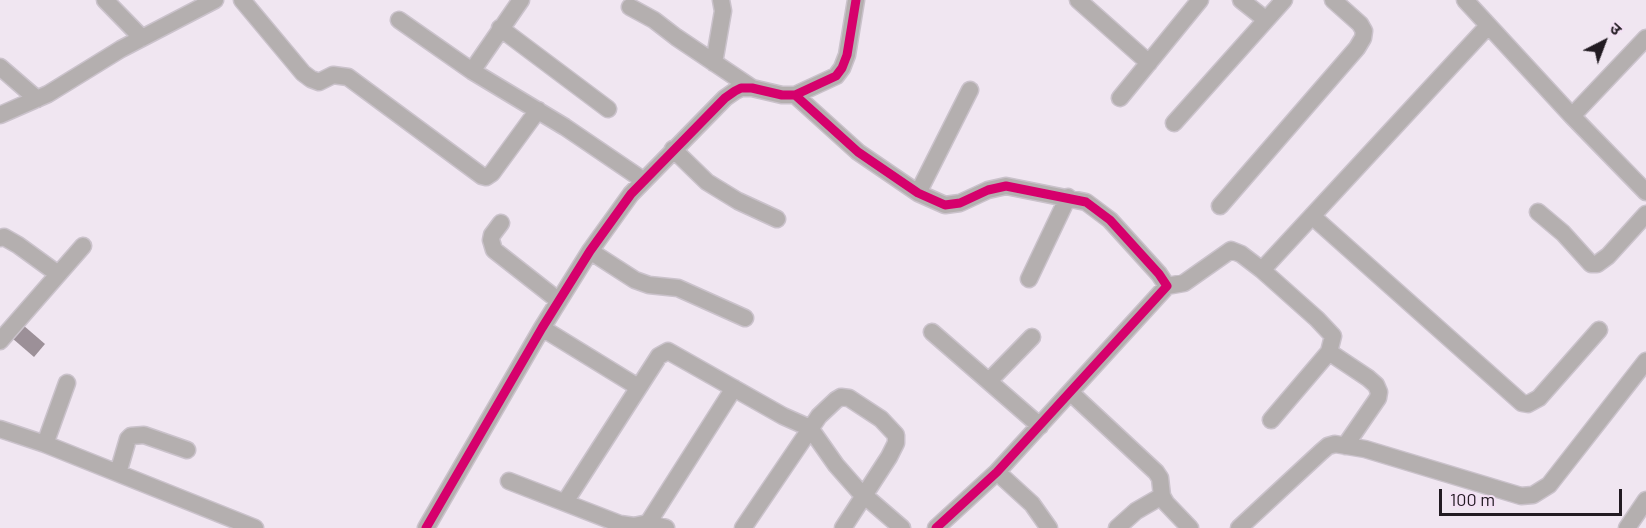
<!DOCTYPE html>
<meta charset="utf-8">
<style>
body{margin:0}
#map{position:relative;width:1646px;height:528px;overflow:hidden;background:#f0e6f1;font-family:Barlow,"Noto Sans Devanagari",sans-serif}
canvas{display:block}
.north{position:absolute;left:1574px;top:12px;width:60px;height:60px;-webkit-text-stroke:4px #f4e1f5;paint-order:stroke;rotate:42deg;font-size:16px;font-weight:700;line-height:24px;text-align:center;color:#221b22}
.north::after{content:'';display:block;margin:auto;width:21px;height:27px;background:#221b22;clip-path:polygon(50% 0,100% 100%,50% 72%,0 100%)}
.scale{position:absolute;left:1439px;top:489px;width:183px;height:27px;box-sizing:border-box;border:3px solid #221b22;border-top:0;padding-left:8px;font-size:18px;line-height:21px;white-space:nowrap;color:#221b22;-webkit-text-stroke:4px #f4e1f5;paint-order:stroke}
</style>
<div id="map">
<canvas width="1646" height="528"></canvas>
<div class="north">उ</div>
<div class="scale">100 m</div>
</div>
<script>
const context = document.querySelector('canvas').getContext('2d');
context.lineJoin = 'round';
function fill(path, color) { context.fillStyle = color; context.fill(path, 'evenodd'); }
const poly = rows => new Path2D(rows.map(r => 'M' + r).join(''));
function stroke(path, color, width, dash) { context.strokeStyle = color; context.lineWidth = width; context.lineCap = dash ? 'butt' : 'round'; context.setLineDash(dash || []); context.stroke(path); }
fill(poly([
 [16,319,45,344,34,357,5,332]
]), '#9c9098');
const minor = poly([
 [105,0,142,38],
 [242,0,303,73,311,79,319,82,333,75,348,77,482,176,486,177,492,173,538,110],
 [1078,0,1149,63],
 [1241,0,1265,19],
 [1465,0,1572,116,1646,192],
 [630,7,654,20,676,37,752,88],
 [399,20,472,71,565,127,643,180],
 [500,28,608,109],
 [714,63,723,11,721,0],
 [0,67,37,99],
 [472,71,521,0],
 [795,95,858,152,918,193,945,205,960,203,988,190,1006,186,1086,202,1110,220,1159,274,1167,286,997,472,936,528],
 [1120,98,1200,0],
 [0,115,48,94,121,49,215,0],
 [1572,116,1646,38],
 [1174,123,1284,0],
 [673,149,707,182,738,201,777,219],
 [918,193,970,90],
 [1220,206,1357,48,1363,38,1364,31,1360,24,1333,0],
 [1538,212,1563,233,1591,264,1597,264,1608,256,1646,214],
 [1312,216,1522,403,1528,404,1539,398,1599,330],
 [501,223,492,235,491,240,494,250,559,301],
 [0,238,4,237,18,245,58,274],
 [590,251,635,280,649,285,678,288,745,318],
 [1029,279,1068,197],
 [1167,286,1184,283,1231,250,1241,254,1262,270],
 [542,328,638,387],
 [932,332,1040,426],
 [0,341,83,246],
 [1329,352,1368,378,1376,385,1379,392,1378,398,1345,446],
 [989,381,1032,337],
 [1070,392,1156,472,1160,478,1162,496,1166,503,1190,528],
 [1271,420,1329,352,1333,336,1317,319,1262,270,1488,26],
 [0,429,45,444,255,528],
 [45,444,67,383],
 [997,472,1032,504,1049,528],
 [118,473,128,439,131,436,144,435,187,450],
 [509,481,620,524,634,526,648,523,666,528],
 [565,502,659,356,668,351,783,416,810,428,836,465,858,490,902,528],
 [648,523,734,388],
 [426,528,542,328,590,251,631,194,725,98,735,91,741,88,752,88,782,95,795,95,836,76,842,68,847,55,856,0],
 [743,528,819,416,836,400,841,397,849,398,881,419,896,435,896,443,889,457,843,528],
 [1117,528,1136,511,1162,496],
 [1239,528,1321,452,1328,446,1335,444,1365,449,1521,496,1533,495,1549,485,1646,361],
 [1627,528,1646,500]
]);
stroke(minor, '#cac2cb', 19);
stroke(minor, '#b4afaf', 16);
stroke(poly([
 [795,95,858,152,918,193,945,205,960,203,988,190,1006,186,1086,202,1110,220,1159,274,1167,286,997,472,936,528],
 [426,528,542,328,590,251,631,194,725,98,735,91,741,88,752,88,782,95,795,95,836,76,842,68,847,55,856,0]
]), '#d6006c', 9);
</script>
